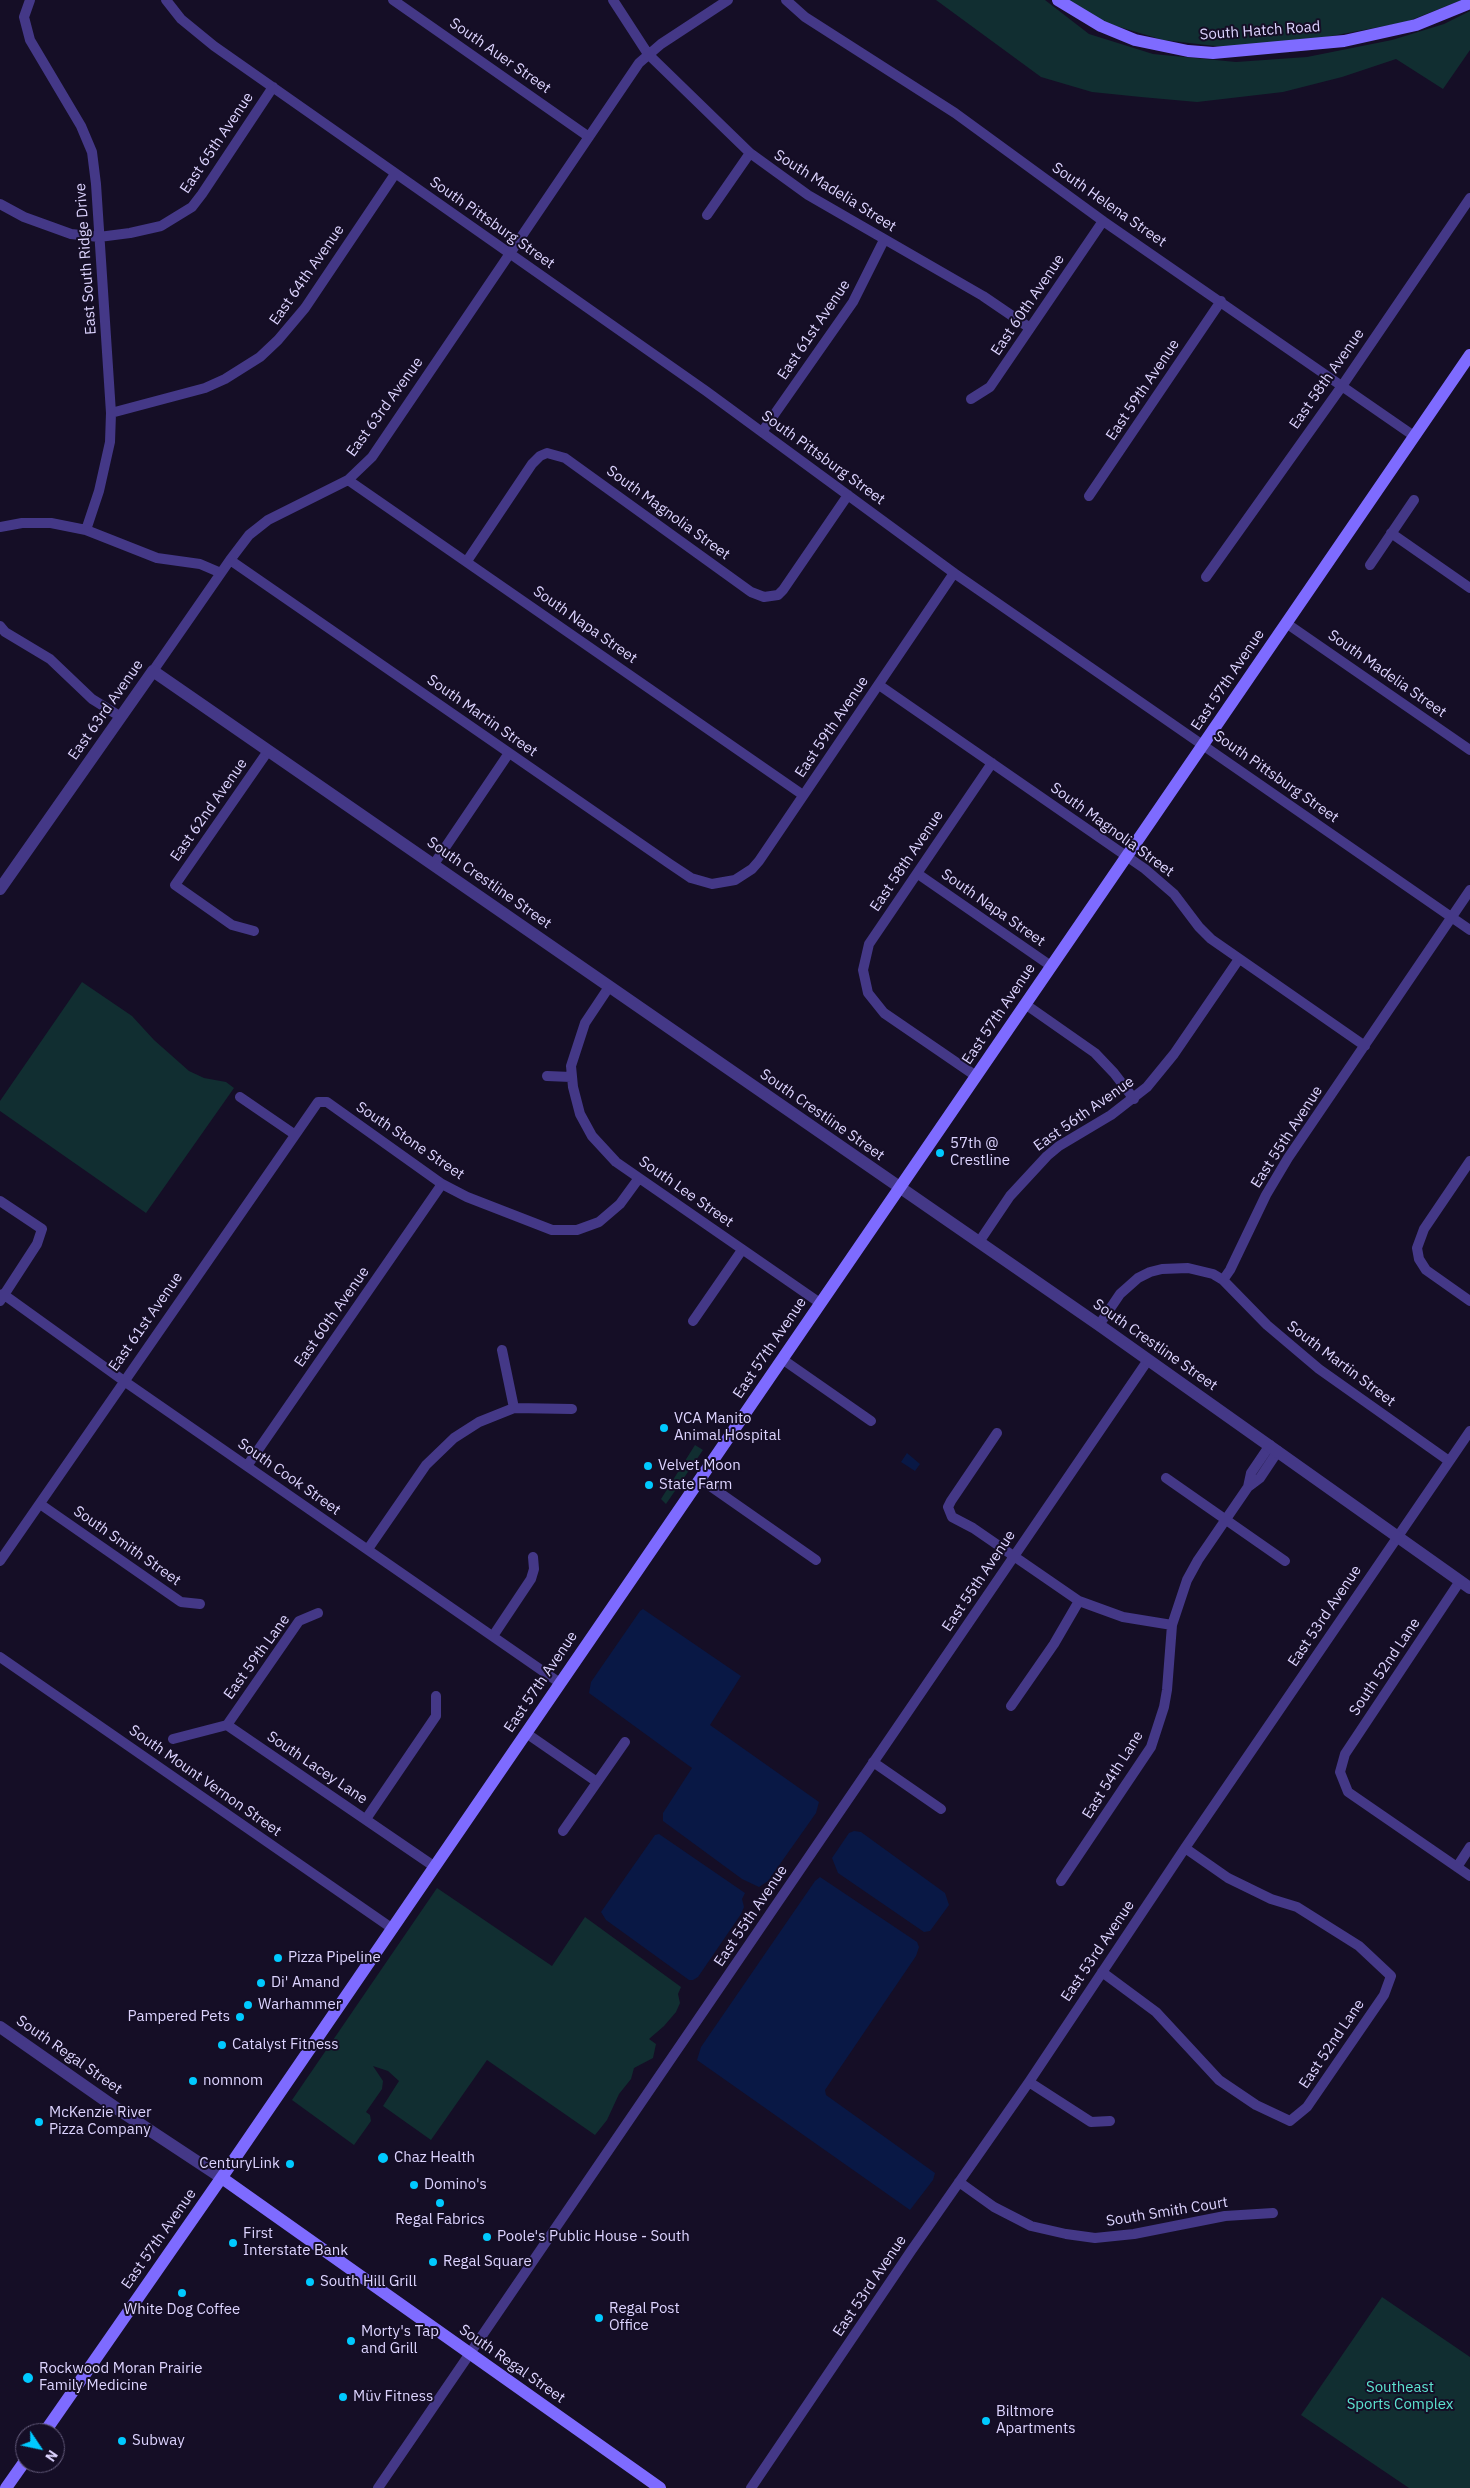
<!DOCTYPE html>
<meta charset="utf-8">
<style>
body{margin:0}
#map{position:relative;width:1470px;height:2488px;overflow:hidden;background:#150e26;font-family:"IBM Plex Sans",sans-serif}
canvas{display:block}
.north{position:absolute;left:15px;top:2423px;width:50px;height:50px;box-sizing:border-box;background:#150e26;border:1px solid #655d7d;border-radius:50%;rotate:124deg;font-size:14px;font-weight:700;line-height:20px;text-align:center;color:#ddd4ff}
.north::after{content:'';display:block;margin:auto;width:18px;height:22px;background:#00caff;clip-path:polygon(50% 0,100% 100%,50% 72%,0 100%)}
</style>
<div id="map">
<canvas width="1470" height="2488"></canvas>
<div class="north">N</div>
</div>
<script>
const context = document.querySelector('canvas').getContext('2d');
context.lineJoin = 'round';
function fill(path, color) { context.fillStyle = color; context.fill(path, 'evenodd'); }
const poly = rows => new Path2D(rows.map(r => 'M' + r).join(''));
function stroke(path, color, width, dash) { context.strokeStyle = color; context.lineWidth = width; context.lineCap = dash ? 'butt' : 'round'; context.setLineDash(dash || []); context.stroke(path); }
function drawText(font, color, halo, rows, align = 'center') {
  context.font = font + ' "IBM Plex Sans",sans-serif'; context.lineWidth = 4; context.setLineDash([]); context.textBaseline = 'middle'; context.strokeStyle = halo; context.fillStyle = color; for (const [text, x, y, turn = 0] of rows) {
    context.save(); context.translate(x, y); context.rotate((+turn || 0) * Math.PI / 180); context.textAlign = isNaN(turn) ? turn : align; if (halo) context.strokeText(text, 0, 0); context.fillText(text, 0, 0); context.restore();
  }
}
fill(poly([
 [936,0,1045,0,1089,34,1153,54,1236,62,1307,57,1392,40,1444,24,1470,11,1470,50,1443,89,1396,59,1342,77,1283,92,1197,102,1141,97,1092,92,1041,77],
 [1068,0,1462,0,1406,22,1321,38,1224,47,1163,40,1106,23],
 [82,982,132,1016,154,1040,189,1071,204,1078,226,1082,234,1088,146,1213,0,1111,0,1101],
 [695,1445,703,1450,666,1504,661,1499],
 [437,1888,552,1966,585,1917,681,1987,678,1994,680,2003,676,2012,664,2026,649,2039,656,2044,653,2058,634,2068,631,2079,619,2094,607,2120,595,2135,487,2060,431,2140,383,2106,399,2081,388,2071,373,2066,383,2081,382,2089,366,2112,370,2115,371,2121,354,2145,292,2100],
 [1382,2297,1470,2357,1470,2488,1409,2488,1301,2415]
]), '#112e31');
fill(poly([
 [907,1453,920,1464,915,1471,901,1462],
 [643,1609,741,1676,710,1725,819,1802,816,1813,768,1881,759,1887,742,1879,663,1821,663,1813,692,1768,589,1693,591,1682,640,1611],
 [854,1831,861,1832,945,1893,949,1905,930,1931,924,1932,838,1873,832,1858,849,1833],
 [659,1834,745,1893,742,1899,744,1907,741,1914,698,1977,693,1980,689,1980,606,1920,601,1912,655,1835],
 [820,1877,917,1942,919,1947,916,1956,825,2090,826,2095,935,2173,933,2180,910,2210,697,2060,701,2047,815,1881]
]), '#091845');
stroke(poly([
 [30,0,24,17,30,40,81,126,92,152,96,184,111,413,110,442,99,491,86,530],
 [166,0,181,19,214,46,706,391,954,573,1470,930],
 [393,0,589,137],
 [613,0,648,54,750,153,808,195,983,296,1030,328],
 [786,0,805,17,955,113,1103,221,1414,436],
 [0,204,24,217,71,234,99,237,130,233,161,226,192,207,202,194,273,87],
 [707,215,750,153],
 [971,399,990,387,1103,221],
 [111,413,205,388,225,379,260,357,278,340,305,308,395,174],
 [762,432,853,302,884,240],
 [348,480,803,795],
 [1089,496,1221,301],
 [0,527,22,523,51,523,86,530,157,558,200,564,221,573],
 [1391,533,1470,588],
 [230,560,670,864,691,878,712,884,735,880,752,869,759,861,954,573],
 [467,561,532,464,540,456,547,453,565,458,751,592,764,597,778,595,783,590,848,495],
 [1370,565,1414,500],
 [1206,577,1342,386,1470,198],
 [1286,623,1470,750],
 [0,626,5,632,50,659,92,699,121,717],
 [153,671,230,560,249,535,268,520,348,480,372,457,639,63,661,44,728,0],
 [879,685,1145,869,1174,894,1199,927,1211,939,1365,1046],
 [434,864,509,753],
 [918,874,1051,966],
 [254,931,232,925,175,885,268,751],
 [609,987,585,1023,571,1066,573,1087,580,1114,592,1136,616,1162,820,1303],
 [1025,1004,1095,1053,1114,1073,1134,1099],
 [547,1076,571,1077],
 [976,1076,884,1013,868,993,863,970,869,944,992,763],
 [240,1097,294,1134],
 [1470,1161,1424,1229,1417,1248,1419,1259,1426,1270,1470,1301],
 [0,1201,42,1229,37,1244,0,1301],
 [979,1242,1010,1196,1047,1156,1059,1146,1111,1115,1147,1087,1174,1054,1239,959],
 [1223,1280,1267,1325,1319,1369,1449,1461],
 [3,1294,124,1381,560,1683],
 [693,1321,742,1250],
 [1099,1325,1120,1294,1138,1278,1150,1272,1162,1269,1188,1268,1213,1274,1223,1280,1230,1270,1266,1195,1288,1158,1470,890],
 [502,1350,514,1408],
 [782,1359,871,1421],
 [997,1433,951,1501,948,1507,952,1517,973,1528,1079,1601,1123,1617,1172,1625],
 [247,1466,442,1184],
 [1166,1478,1285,1561],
 [700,1479,816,1560],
 [1248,1487,1251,1473,1270,1445],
 [40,1504,181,1602,200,1604],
 [368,1549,426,1465,454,1438,479,1422,514,1408,572,1409],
 [0,1561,318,1102,327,1102,442,1184,467,1197,552,1230,577,1230,599,1222,620,1204,639,1178],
 [1460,1581,1345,1754,1340,1772,1348,1792,1470,1876],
 [493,1636,531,1579,534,1569,533,1557],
 [0,1657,393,1929],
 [1011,1706,1054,1644,1079,1601],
 [227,1725,299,1621,318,1613],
 [526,1733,597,1782],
 [173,1739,227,1725,435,1867],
 [873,1762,941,1809],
 [366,1819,436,1716,436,1696],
 [563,1831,625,1742],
 [1457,1867,1470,1847],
 [1061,1881,1151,1747,1164,1707,1167,1690,1172,1625,1187,1580,1198,1560,1248,1487,1260,1478,1278,1451],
 [1102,1972,1156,2012,1219,2080,1256,2105,1290,2121,1307,2107,1384,1995,1391,1976,1359,1946,1297,1907,1271,1899,1228,1878,1185,1848],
 [1029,2082,1091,2122,1110,2121],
 [959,2182,994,2207,1031,2226,1066,2234,1095,2238,1134,2234,1225,2216,1273,2213],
 [378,2488,1148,1360],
 [751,2488,911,2251,1029,2082,1185,1848,1470,1431]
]), '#443887', 10);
stroke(poly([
 [0,889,153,671,1099,1325,1470,1588],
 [0,2027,116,2108,222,2178]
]), '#443887', 12);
stroke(poly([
 [1058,0,1101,26,1135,40,1188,51,1213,53,1344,41,1416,25,1470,3],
 [222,2178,660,2488],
 [44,2433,231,2164,1470,355],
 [6,2488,25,2461]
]), '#7e6bff', 12);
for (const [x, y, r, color] of [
 [940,1153,5,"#00caff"],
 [664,1428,5,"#00caff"],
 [648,1466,5,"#00caff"],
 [649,1485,5,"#00caff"],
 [278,1958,5,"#00caff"],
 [261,1983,5,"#00caff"],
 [248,2005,5,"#00caff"],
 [240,2017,5,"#00caff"],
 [222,2045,5,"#00caff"],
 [193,2081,5,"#00caff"],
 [39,2122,5,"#00caff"],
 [383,2158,6,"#00caff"],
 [290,2164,5,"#00caff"],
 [414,2185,5,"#00caff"],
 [440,2203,5,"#00caff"],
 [487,2237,5,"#00caff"],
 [233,2243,5,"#00caff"],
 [433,2262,5,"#00caff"],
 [310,2282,5,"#00caff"],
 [182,2293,5,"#00caff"],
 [599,2318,5,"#00caff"],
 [351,2341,5,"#00caff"],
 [28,2378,6,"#00caff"],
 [343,2397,5,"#00caff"],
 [986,2421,5,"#00caff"],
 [122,2441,5,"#00caff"]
]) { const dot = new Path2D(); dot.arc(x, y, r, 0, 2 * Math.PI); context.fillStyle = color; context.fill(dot); stroke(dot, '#150e26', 2); }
drawText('15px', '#ddd4ff', '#150e26', [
 ["South Hatch Road",1260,31,-4],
 ["South Auer Street",500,56,35],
 ["East 65th Avenue",217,143,-56],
 ["South Madelia Street",835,191,32],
 ["South Helena Street",1109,205,35],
 ["South Pittsburg Street",492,223,35],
 ["East South Ridge Drive",86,259,-94],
 ["East 64th Avenue",307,275,-55],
 ["East 60th Avenue",1028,305,-56],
 ["East 61st Avenue",814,330,-56],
 ["East 58th Avenue",1327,379,-55],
 ["East 59th Avenue",1143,390,-56],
 ["East 63rd Avenue",385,407,-54],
 ["South Pittsburg Street",823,458,36],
 ["South Magnolia Street",668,513,36],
 ["South Napa Street",585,625,35],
 ["South Madelia Street",1387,674,35],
 ["East 57th Avenue",1228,680,-56],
 ["East 63rd Avenue",106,710,-55],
 ["South Martin Street",482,716,35],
 ["East 59th Avenue",832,727,-56],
 ["South Pittsburg Street",1276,777,35],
 ["East 62nd Avenue",209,810,-55],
 ["South Magnolia Street",1112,830,36],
 ["East 58th Avenue",907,861,-56],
 ["South Crestline Street",489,883,35],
 ["South Napa Street",993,908,35],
 ["East 57th Avenue",999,1014,-56],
 ["East 56th Avenue",1084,1114,-35],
 ["South Crestline Street",822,1115,35],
 ["East 55th Avenue",1287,1137,-57],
 ["South Stone Street",410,1141,34],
 ["South Lee Street",686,1192,35],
 ["East 60th Avenue",332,1317,-55],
 ["East 61st Avenue",146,1322,-55],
 ["South Crestline Street",1155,1345,35],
 ["East 57th Avenue",770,1348,-56],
 ["South Martin Street",1341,1364,37],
 ["South Cook Street",289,1477,35],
 ["South Smith Street",127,1546,35],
 ["East 55th Avenue",979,1581,-56],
 ["East 53rd Avenue",1325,1616,-56],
 ["East 59th Lane",257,1657,-54],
 ["South 52nd Lane",1385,1667,-56],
 ["East 57th Avenue",541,1682,-56],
 ["South Lacey Lane",317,1768,34],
 ["East 54th Lane",1113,1775,-58],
 ["South Mount Vernon Street",205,1781,35],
 ["East 55th Avenue",751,1916,-56],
 ["East 53rd Avenue",1098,1951,-56],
 ["East 52nd Lane",1332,2044,-56],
 ["South Regal Street",69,2055,35],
 ["South Smith Court",1167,2212,-9],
 ["East 57th Avenue",159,2239,-55],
 ["East 53rd Avenue",870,2286,-56],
 ["South Regal Street",512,2364,35]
]);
drawText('15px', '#ddd4ff', '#150e26', [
 ["57th @",950,1144],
 ["Crestline",950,1161],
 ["VCA Manito",674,1419],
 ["Animal Hospital",674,1436],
 ["Velvet Moon",658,1466],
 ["State Farm",659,1485],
 ["Pizza Pipeline",288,1958],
 ["Di' Amand",271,1983],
 ["Warhammer",258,2005],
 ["Pampered Pets",230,2017,"right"],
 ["Catalyst Fitness",232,2045],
 ["nomnom",203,2081],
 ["McKenzie River",49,2113],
 ["Pizza Company",49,2130],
 ["Chaz Health",394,2158],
 ["CenturyLink",280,2164,"right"],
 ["Domino's",424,2185],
 ["Regal Fabrics",440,2220,"center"],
 ["First",243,2234],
 ["Interstate Bank",243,2251],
 ["Poole's Public House - South",497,2237],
 ["Regal Square",443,2262],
 ["South Hill Grill",320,2282],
 ["Regal Post",609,2309],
 ["Office",609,2326],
 ["White Dog Coffee",182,2310,"center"],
 ["Morty's Tap",361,2332],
 ["and Grill",361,2349],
 ["Rockwood Moran Prairie",39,2369],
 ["Family Medicine",39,2386],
 ["Müv Fitness",353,2397],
 ["Biltmore",996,2412],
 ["Apartments",996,2429],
 ["Subway",132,2441]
], 'left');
drawText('15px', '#5ce3d0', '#150e26', [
 ["Southeast",1400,2388],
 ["Sports Complex",1400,2405]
]);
</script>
